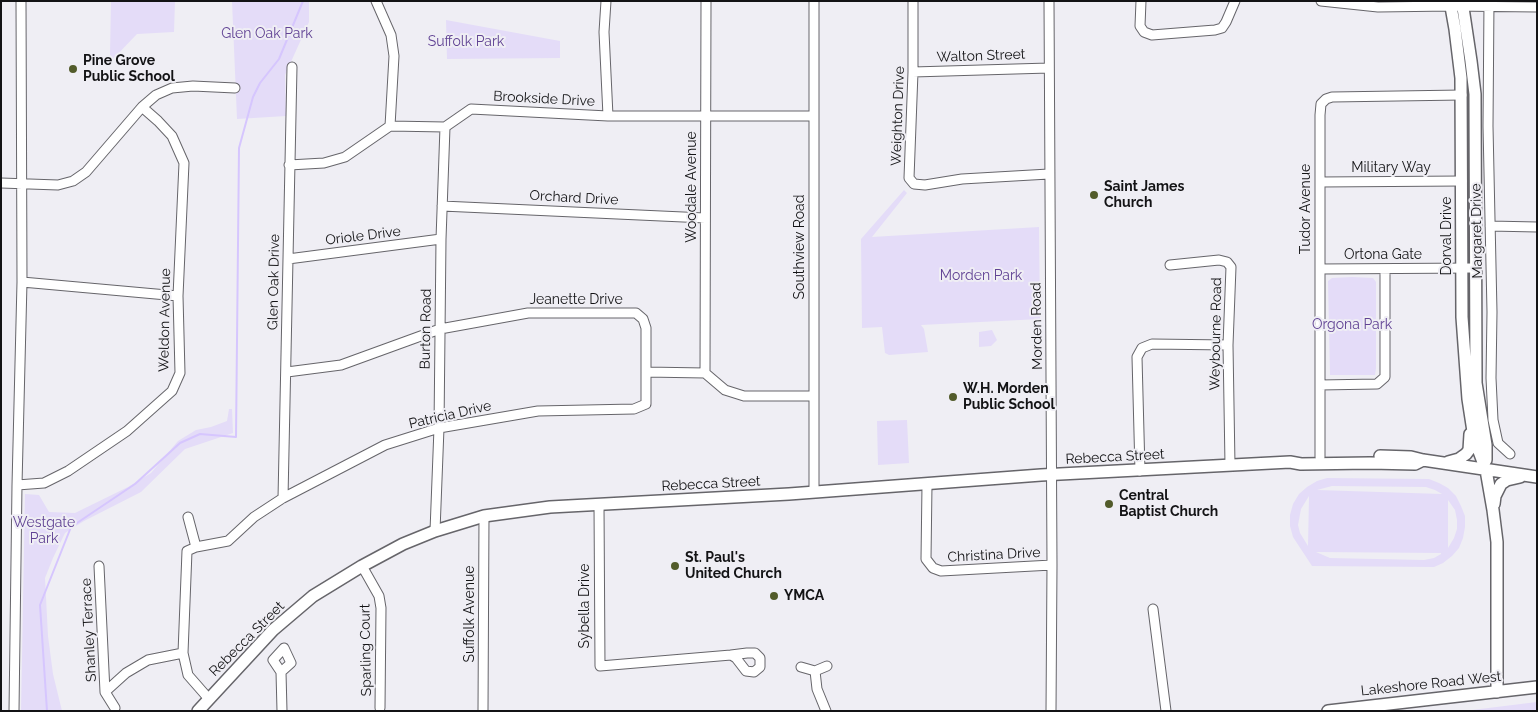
<!DOCTYPE html>
<style>
body{margin:0}
#map{position:relative;width:1538px;height:712px;overflow:hidden;background:#efeef4;font-family:Raleway,sans-serif}
canvas{display:block}
.frame{position:absolute;inset:0;border:2px solid #131315;pointer-events:none}
</style>
<div id="map">
<canvas width="1538" height="712"></canvas>
<div class="frame"></div>
</div>
<script>
const context = document.querySelector('canvas').getContext('2d');
context.lineJoin = 'round';
function fill(path, color) { context.fillStyle = color; context.fill(path, 'evenodd'); }
const poly = rows => new Path2D(rows.map(r => 'M' + r).join(''));
function stroke(path, color, width, dash) { context.strokeStyle = color; context.lineWidth = width; context.lineCap = dash ? 'butt' : 'round'; context.setLineDash(dash || []); context.stroke(path); }
function drawText(font, color, halo, rows, align = 'center') {
  context.font = font + ' Raleway,sans-serif'; context.lineWidth = 4; context.setLineDash([]); context.textBaseline = 'middle'; context.strokeStyle = halo; context.fillStyle = color; for (const [text, x, y, turn = 0] of rows) {
    context.save(); context.translate(x, y); context.rotate((+turn || 0) * Math.PI / 180); context.textAlign = isNaN(turn) ? turn : align; if (halo) context.strokeText(text, 0, 0); context.fillText(text, 0, 0); context.restore();
  }
}
fill(poly([
 [111,1,175,1,174,32,137,34,113,59,110,55],
 [232,1,309,1,309,22,285,75,286,116,237,119],
 [446,20,560,41,560,58,447,59],
 [904,190,907,193,872,237,1039,227,1040,319,921,325,924,329,928,352,889,355,885,353,882,327,862,328,861,239],
 [1352,277,1373,278,1376,282,1376,368,1375,375,1330,375,1328,281,1332,278],
 [992,330,997,340,991,346,979,347,979,332],
 [229,409,232,409,233,433,185,449,141,492,84,521,65,533,53,558,45,578,48,636,53,674,62,711,21,711,25,494,39,495,49,512,75,513,128,487,151,473,178,441,196,430,211,427,227,421],
 [907,420,909,463,878,465,877,421],
 [1327,478,1429,479,1439,483,1448,488,1456,496,1461,506,1465,516,1465,527,1463,538,1459,548,1452,556,1443,563,1434,567,1312,566,1293,537,1290,526,1290,515,1293,504,1299,494,1307,487,1317,481],
 [1332,486,1426,487,1435,490,1442,494,1317,490],
 [1309,496,1309,497,1308,546,1300,533,1298,525,1301,509],
 [1448,500,1455,510,1457,520,1457,529,1454,538,1448,548],
 [1316,552,1441,553,1441,554,1434,558,1424,560,1330,558],
 [1537,702,1537,711,1464,711]
]), '#e4dcf8');
stroke(poly([
 [47,711,40,605,71,527,135,484,180,443,200,434,236,437,239,148,253,97,260,83,279,59,303,1]
]), '#d6c6fe', 2);
const minor = poly([
 [376,1,391,35,394,56,390,126],
 [606,1,604,32,608,116],
 [814,1,814,492],
 [913,1,913,72,909,178,914,184,925,185,962,179,1049,174],
 [1049,1,1052,565,1051,711],
 [1141,1,1140,26,1144,32,1152,35,1215,30,1222,28,1226,22,1235,1],
 [1321,1,1378,7,1451,6,1537,7],
 [1489,1,1488,126,1492,312,1491,378,1493,420,1498,443,1510,454],
 [913,72,1049,68],
 [289,165,324,163,345,157,390,126,445,127,471,109,608,116,813,116],
 [1320,182,1462,181],
 [1,183,58,185,73,181,86,172,142,107,156,95,172,88,193,86,235,88],
 [442,206,705,218],
 [1490,226,1537,227],
 [288,259,441,239],
 [1170,265,1219,260,1227,262,1231,267,1228,345,1230,465],
 [1320,269,1475,268],
 [22,282,178,296],
 [646,372,705,373,725,390,744,396,813,396],
 [705,373,706,1],
 [1320,385,1377,384,1385,377,1385,269],
 [1320,457,1320,115,1321,104,1326,99,1332,97,1462,95],
 [1140,471,1137,357,1142,348,1152,344,1228,345],
 [17,485,44,483,68,471,127,431,172,391,180,373,178,296,184,163,172,136,158,121,142,107],
 [927,485,926,559,933,568,941,571,1052,565],
 [283,498,292,67],
 [599,505,600,666,731,655],
 [188,517,196,547],
 [435,531,439,428,441,239,445,127],
 [99,566,105,692,115,708],
 [362,566,379,596,381,608,380,708],
 [1153,609,1166,711],
 [747,653,755,653,760,658,760,667,754,672,746,671,736,658,731,655,747,653],
 [801,667,815,671,827,666],
 [815,671,817,689,826,711],
 [281,672,291,663,284,648,273,660,281,672,282,711],
 [105,692,126,673,148,660,183,653],
 [209,699,188,675,183,653,187,551,196,547,228,541,254,517,283,498,385,445,439,428,538,411,634,409,646,404,646,328,643,319,636,313,528,313,440,329,341,365,287,372],
 [14,711,17,485,22,282,21,1],
 [483,711,484,516]
]);
const major = poly([
 [1450,1,1455,29,1461,78,1462,317,1468,399,1474,438,1486,470,1493,510,1497,542,1497,692],
 [1462,1,1471,61,1475,94,1476,383,1486,445,1486,460],
 [1380,456,1411,457,1423,460,1537,477],
 [1448,462,1459,459,1466,454,1469,450,1470,434],
 [1494,504,1495,496,1501,484,1507,480,1520,477],
 [198,711,273,630,313,596,362,566,403,544,435,531,484,516,550,507,789,494,1041,475,1290,462,1301,464,1370,463,1415,464,1423,460],
 [1328,711,1537,687]
]);
stroke(minor, '#66656a', 11);
stroke(major, '#66656a', 14);
stroke(minor, '#fff', 9);
stroke(major, '#fff', 11);
for (const [x, y, r, color] of [
 [73,69,5,"#525b2a"],
 [1094,195,5,"#525b2a"],
 [953,397,5,"#525b2a"],
 [1109,504,5,"#525b2a"],
 [675,566,5,"#525b2a"],
 [774,596,5,"#525b2a"]
]) { const dot = new Path2D(); dot.arc(x, y, r, 0, 2 * Math.PI); context.fillStyle = color; context.fill(dot); stroke(dot, '#efeef4', 2); }
drawText('14px', '#614394', '#efeef4', [
 ["Glen Oak Park",267,34],
 ["Suffolk Park",466,42],
 ["Morden Park",981,276],
 ["Orgona Park",1352,325],
 ["Westgate",44,523],
 ["Park",44,539]
]);
drawText('14px', '#131315', '#efeef4', [
 ["Walton Street",981,56,-2],
 ["Brookside Drive",544,99,3],
 ["Weighton Drive",898,116,-88],
 ["Military Way",1391,168],
 ["Woodale Avenue",692,187,-90],
 ["Orchard Drive",574,198,3],
 ["Tudor Avenue",1306,209,-90],
 ["Margaret Drive",1477,231,-91],
 ["Oriole Drive",363,236,-7],
 ["Dorval Drive",1447,236,-90],
 ["Southview Road",800,247,-90],
 ["Ortona Gate",1383,255],
 ["Glen Oak Drive",274,282,-89],
 ["Jeanette Drive",576,300],
 ["Weldon Avenue",165,320,-89],
 ["Morden Road",1037,326,-91],
 ["Burton Road",426,329,-89],
 ["Weybourne Road",1216,334,-89],
 ["Patricia Drive",450,415,-13],
 ["Rebecca Street",1115,457,-3],
 ["Rebecca Street",711,484,-3],
 ["Christina Drive",994,555,-3],
 ["Sybella Drive",585,606,-90],
 ["Suffolk Avenue",470,614,-90],
 ["Shanley Terrace",89,630,-93],
 ["Rebecca Street",247,639,-45],
 ["Sparling Court",366,650,-91],
 ["Lakeshore Road West",1431,684,-6]
]);
drawText('bold 14px', '#131315', '#efeef4', [
 ["Pine Grove",83,61],
 ["Public School",83,77],
 ["Saint James",1104,187],
 ["Church",1104,203],
 ["W.H. Morden",963,389],
 ["Public School",963,405],
 ["Central",1119,496],
 ["Baptist Church",1119,512],
 ["St. Paul's",685,558],
 ["United Church",685,574],
 ["YMCA",784,596]
], 'left');
</script>
